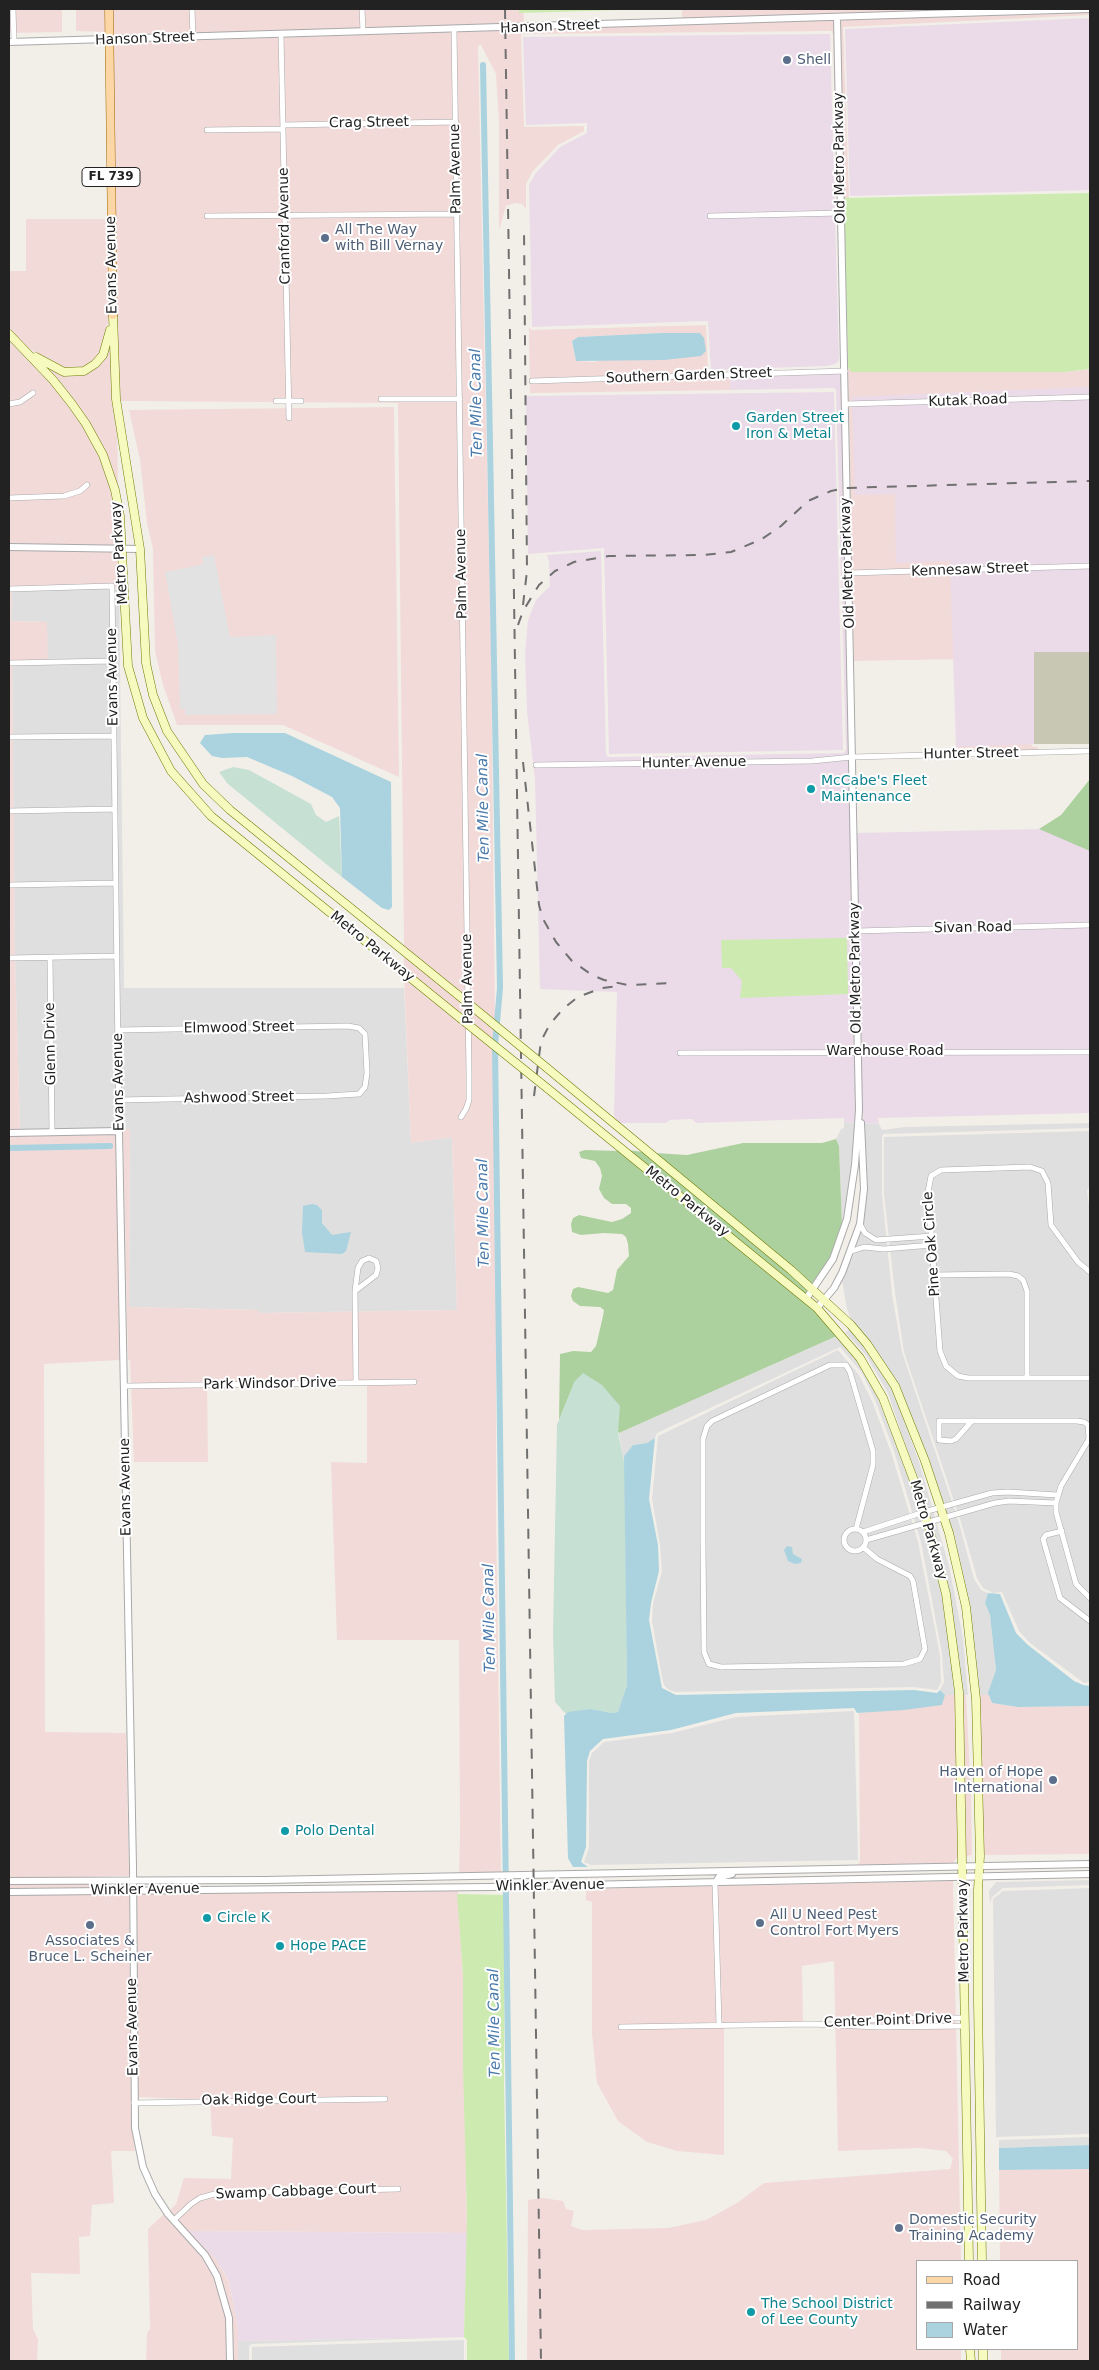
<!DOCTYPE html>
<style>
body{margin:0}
#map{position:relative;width:1099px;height:2370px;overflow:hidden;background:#f2efe9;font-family:"DejaVu Sans",sans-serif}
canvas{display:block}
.frame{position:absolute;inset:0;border:10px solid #222;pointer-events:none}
.legend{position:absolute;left:916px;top:2260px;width:162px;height:90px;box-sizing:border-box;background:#fff;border:1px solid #a7a7a7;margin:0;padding:6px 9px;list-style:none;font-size:15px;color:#222}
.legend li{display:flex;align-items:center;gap:10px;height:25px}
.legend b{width:25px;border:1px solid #a7a7a7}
</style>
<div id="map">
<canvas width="1099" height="2370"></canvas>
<div class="frame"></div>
<ul class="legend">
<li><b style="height:6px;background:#fcd6a4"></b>Road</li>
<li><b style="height:6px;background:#707070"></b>Railway</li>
<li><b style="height:14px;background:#aad3df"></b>Water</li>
</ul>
</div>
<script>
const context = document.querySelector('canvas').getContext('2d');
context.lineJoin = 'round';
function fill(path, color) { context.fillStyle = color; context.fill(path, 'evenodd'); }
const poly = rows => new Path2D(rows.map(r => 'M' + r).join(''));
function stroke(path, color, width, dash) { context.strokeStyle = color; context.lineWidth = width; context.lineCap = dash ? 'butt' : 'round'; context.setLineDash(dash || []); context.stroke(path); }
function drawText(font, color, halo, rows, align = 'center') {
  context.font = font + ' "DejaVu Sans",sans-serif'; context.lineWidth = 4; context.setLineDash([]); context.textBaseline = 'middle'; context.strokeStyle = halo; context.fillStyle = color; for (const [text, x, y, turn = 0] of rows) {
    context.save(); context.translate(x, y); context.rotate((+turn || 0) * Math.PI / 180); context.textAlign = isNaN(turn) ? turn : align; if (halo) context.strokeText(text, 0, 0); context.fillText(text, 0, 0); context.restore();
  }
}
fill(poly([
 [12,588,119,589,124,988,404,988,404,986,411,1143,452,1137,457,1310,258,1313,258,1310,129,1307,130,1129,20,1129,15,957,12,662,47,638,47,622,11,621],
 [844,1122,855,1123,848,1199,842,1225,839,1146,836,1139,841,1129,844,1128],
 [864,1123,879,1124,882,1130,905,1127,1090,1123,1090,1128,884,1134,882,1136,882,1194,892,1294,902,1352,959,1523,974,1579,981,1590,988,1593,985,1603,990,1615,996,1670,989,1695,975,1695,973,1670,955,1564,907,1404,886,1365,852,1322,847,1309,842,1280,855,1252,863,1225,868,1188],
 [1090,1131,1090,1184,1087,1191,1090,1212,1090,1682,1084,1683,1030,1643,1019,1631,1002,1592,993,1593,983,1588,977,1578,961,1522,904,1352,895,1293,884,1194,884,1137],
 [850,1329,865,1346,892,1387,919,1462,949,1566,963,1638,968,1695,963,1695,949,1593,934,1530,919,1485,888,1393,866,1355,845,1332],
 [839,1335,848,1345,883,1398,927,1532,943,1594,956,1695,944,1695,940,1690,944,1682,942,1654,921,1542,894,1451,875,1400,862,1373,840,1347,657,1433,655,1438,647,1443,633,1445,624,1456,625,1466,619,1433],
 [838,1350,859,1375,872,1401,891,1452,918,1542,940,1655,941,1682,937,1690,914,1687,676,1692,669,1690,664,1685,662,1677,652,1621,653,1604,662,1571,660,1545,652,1499,658,1436],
 [854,1711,858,1860,591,1865,584,1862,589,1848,589,1761,592,1753,604,1742,672,1733,736,1717],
 [1090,1880,1090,1885,1003,1888,992,1897,990,1904,989,1891,996,1882],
 [1090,1888,1090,2134,996,2137,993,1899,1003,1891],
 [1090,2137,1090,2145,999,2148,999,2140],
 [464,2337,252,2344,249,2346,249,2361,238,2361,238,2341],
 [464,2340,464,2361,252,2361,252,2347]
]), '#e0dfdf');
fill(poly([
 [9,9,62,9,62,32,9,33],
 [76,9,106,9,106,32,76,31],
 [112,9,523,9,524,24,113,36],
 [682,9,986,9,682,19],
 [1090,13,1090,15,843,27,849,198,844,198,840,20],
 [834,20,839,259,833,34,831,31,522,34,521,37,524,127,584,126,584,131,558,145,533,171,526,184,526,209,522,204,515,203,506,206,499,230,499,122,496,74,481,45,478,46,491,649,495,1021,404,946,398,403,120,401,116,315,113,43],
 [26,219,109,219,110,315,100,353,93,362,83,367,65,368,44,359,26,346,9,329,9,271,26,271],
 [706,325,708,370,710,373,813,370,730,376,730,390,530,393,529,328,532,330],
 [661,333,595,362,576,361,572,341,578,337],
 [9,338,51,383,69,407,83,426,100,457,112,491,116,516,119,589,12,589,11,621,47,622,48,662,12,662,15,957,20,1129,9,1129],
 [110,345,113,399,117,420,118,487,106,454,46,368,64,375,85,374,96,367,106,357],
 [848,367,852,372,1064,372,1090,369,1090,649,1031,744,1033,747,1038,747,1038,753,957,748,960,659,854,661],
 [394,407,399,777,283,725,177,725,163,685,155,651,153,549,147,523,140,460,129,410],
 [404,955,495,1030,495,1043,404,969],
 [404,977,496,1051,496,1515,501,1872,459,1873,460,1836,459,1640,337,1640,331,1462,367,1463,367,1380,207,1383,208,1462,134,1462,130,1360,128,1360,123,1129,130,1129,129,1307,258,1310,259,1313,457,1310,452,1137,411,1143],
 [116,1135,121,1360,44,1364,45,1732,126,1733,129,1876,9,1878,9,1136],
 [944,1695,956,1695,960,1857,957,1857,953,1863,858,1865,860,1860,859,1713,942,1705],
 [963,1695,966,1695,971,1794,972,1855,966,1856],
 [975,1695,989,1695,992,1703,1018,1707,1090,1706,1090,1854,979,1855],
 [953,1881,961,2261,918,2261,918,2349,961,2349,961,2361,527,2361,528,2200,543,2198,563,2201,566,2209,574,2211,571,2226,582,2230,668,2228,706,2220,737,2203,764,2183,950,2169,953,2159,946,2151,920,2148,838,2151,834,1961,802,1966,803,2024,724,2026,724,2155,677,2151,647,2142,618,2121,597,2083,592,2033,592,1902,586,1900,586,1889],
 [129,1883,129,1887,9,1888,9,1885],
 [458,1891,463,1975,467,2233,190,2231,216,2259,229,2282,238,2328,238,2361,234,2361,232,2318,220,2275,207,2252,170,2210,176,2204,184,2178,231,2179,233,2138,212,2136,210,2100,139,2097,138,2105,135,1894],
 [129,1894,131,2120,135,2151,111,2151,114,2203,92,2205,90,2236,79,2237,80,2274,31,2273,33,2329,38,2339,37,2361,9,2361,9,1895],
 [1090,2169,1090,2361,1001,2361,1001,2349,1078,2349,1078,2261,1000,2261,999,2170],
 [164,2214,202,2257,214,2278,226,2319,227,2361,146,2361,147,2333,150,2329,148,2229]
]), '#f2dad9');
fill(poly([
 [1090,18,1090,190,850,196,845,29],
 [830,34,839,360,836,364,826,366,711,370,708,321,532,327,529,185,535,174,560,147,587,133,587,123,526,125,523,37],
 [841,368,851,837,857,837,857,833,1039,829,1090,836,1090,1113,878,1118,879,1124,864,1123,862,1111,856,1111,855,1123,844,1122,844,1118,696,1123,692,1119,670,1120,666,1123,618,1123,614,1115,617,992,540,989,535,779,527,711,525,654,528,620,536,600,550,586,549,561,547,555,601,551,606,754,608,757,844,753,846,750,836,390,834,388,730,390,730,375],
 [1090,387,1090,652,1034,652,1034,744,956,747,950,561,896,563,895,494,855,495,852,397],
 [834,392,843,750,609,754,604,548,528,554,526,396],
 [189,2231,467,2233,464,2337,238,2341,238,2328,229,2281,216,2259]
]), '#ebdbe8');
fill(poly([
 [1034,652,1090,652,1090,744,1034,744]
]), '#c7c7b4');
fill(poly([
 [519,9,656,9,519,13],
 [1090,193,1090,369,1064,372,851,372,848,367,844,198],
 [847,938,848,994,740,998,742,981,731,968,722,968,721,940],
 [457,1894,505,1895,504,2085,509,2361,467,2361,467,2340,464,2337,467,2217,463,2066,463,1975]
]), '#cdebb0');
fill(poly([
 [1090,779,1090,851,1039,829,1061,815],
 [836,1139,839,1146,842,1225,830,1257,813,1285,655,1153,687,1155,743,1143,822,1143],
 [585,1150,618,1151,804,1302,839,1335,619,1433,575,1381,559,1420,560,1354,573,1351,591,1352,596,1346,603,1316,604,1310,600,1307,580,1306,573,1301,571,1296,573,1289,578,1287,608,1293,613,1290,617,1270,629,1256,628,1244,626,1237,622,1234,604,1233,581,1235,572,1232,571,1224,573,1218,579,1215,612,1222,622,1219,631,1213,631,1208,626,1204,612,1204,604,1198,599,1189,602,1176,600,1168,595,1161,581,1158,579,1152],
 [628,1150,643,1152,809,1290,806,1294]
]), '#add19e');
fill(poly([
 [233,767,249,770,311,804,316,815,326,822,339,816,342,877,228,784,219,772],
 [583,1373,602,1385,620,1406,618,1432,625,1466,627,1685,618,1712,612,1713,591,1709,566,1714,555,1702,553,1633,557,1425,575,1381]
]), '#c6e0d4');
fill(poly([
 [214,555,230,637,276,635,277,714,185,715,185,709,180,709,178,644,165,572,201,565,203,563,202,557]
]), '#e2e2e2');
fill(poly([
 [661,333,700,333,704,338,706,351,701,356,664,360,576,361,572,341,578,337],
 [233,733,285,733,391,782,392,907,389,910,382,908,342,877,340,808,332,797,292,776,247,757,222,758,212,756,200,743,205,735],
 [312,1204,317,1205,322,1210,322,1223,332,1235,351,1232,346,1251,342,1254,305,1252,302,1232,303,1206],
 [655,1438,649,1499,658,1545,659,1571,651,1603,649,1620,662,1688,676,1695,914,1690,937,1693,940,1690,945,1695,942,1705,904,1710,857,1713,854,1708,736,1713,671,1730,603,1739,590,1751,587,1761,586,1847,581,1862,588,1867,573,1867,568,1858,564,1716,568,1712,591,1709,612,1713,618,1712,627,1685,624,1456,633,1445,647,1443],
 [787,1546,792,1547,793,1554,802,1559,801,1563,795,1564,788,1561,784,1550],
 [988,1593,1000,1594,1016,1633,1028,1645,1074,1681,1083,1685,1090,1686,1090,1706,1018,1707,992,1703,988,1693,996,1670,990,1615,985,1603],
 [1090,2145,1090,2169,999,2170,999,2148]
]), '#aad3df');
stroke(poly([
 [483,65,500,988,495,1045,512,2361],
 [9,1148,110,1146]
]), '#aad3df', 6);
const minor = poly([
 [13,9,14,41],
 [192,9,193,37],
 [362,9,363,31],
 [454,29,469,1072,469,1100,466,1109,461,1117],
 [281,34,289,418],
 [283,125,456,122],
 [207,130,283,129],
 [207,216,457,214],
 [710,216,841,213],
 [532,381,845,371],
 [381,399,460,399],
 [276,401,301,401],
 [9,404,20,402,33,393],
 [846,404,1090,397],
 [9,498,64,496,80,491,87,485],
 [849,573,1090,566],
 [9,589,112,586,119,1131],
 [9,663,113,661],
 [9,737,114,736],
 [536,765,812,761,852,757,1090,751],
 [9,811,115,809],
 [9,885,116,883],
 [856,931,1090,925],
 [50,957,52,1132],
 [9,958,117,956],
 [118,1030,348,1026,359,1028,365,1034,367,1073,365,1087,359,1094,327,1096,118,1100],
 [680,1053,1090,1052],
 [860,1224,865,1233,876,1240,932,1236],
 [852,1251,864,1247,884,1249,932,1245],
 [369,1258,376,1261,378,1268,376,1275,355,1291,358,1268,362,1261,369,1258],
 [1090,1272,1078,1262,1051,1225,1048,1183,1042,1171,1030,1167,941,1170,931,1176,928,1192,940,1351,946,1366,958,1376,968,1378,1090,1378],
 [934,1275,1009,1274,1018,1276,1023,1280,1027,1291,1027,1378],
 [355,1291,356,1383],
 [125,1386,414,1382],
 [972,1421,956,1439,951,1441,939,1440,939,1421,1077,1421,1084,1422,1088,1425,1089,1439,1061,1486,1056,1503,1056,1512,1076,1584,1090,1598],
 [856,1529,873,1465,873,1451,850,1372,846,1365,830,1365,712,1421,707,1426,703,1439,703,1544,704,1652,709,1664,721,1667,904,1664,920,1659,925,1649,913,1581,910,1576,877,1559,863,1547],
 '844 1540a11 11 0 1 1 22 0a11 11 0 1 1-22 0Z',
 [1062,1531,1046,1535,1043,1539,1060,1598,1090,1621],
 [863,1532,924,1512,992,1493,1008,1492,1057,1495],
 [866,1540,995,1503,1009,1501,1056,1503],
 [715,1883,719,2025],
 [839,2022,904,2018,965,2018],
 [621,2027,811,2024,879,2027,966,2026],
 [134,2103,385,2099],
 [174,2220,191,2204,200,2198,218,2193,398,2189]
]);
const tertiary = poly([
 [9,42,1090,9],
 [9,547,140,549],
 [9,1133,119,1131,133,1867,135,2128,143,2167,155,2194,168,2214,205,2255,217,2276,229,2318,230,2361],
 [806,1299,833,1259,847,1219,855,1165,859,1110,837,17],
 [817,1308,834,1288,842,1273,860,1224,864,1189,861,1123],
 [9,1881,265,1880,1090,1864],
 [715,1883,719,1877,732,1874],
 [9,1892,490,1887,1090,1874]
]);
const secondary = poly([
 [113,315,116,399,140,549,146,663,153,695,167,731,203,784,230,810,458,995],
 [9,334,53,380,72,404,86,424,103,455,115,490,120,516,128,666,143,718,171,771,211,816,460,1018],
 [36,357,64,372,84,371,95,364,103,355,110,330],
 [547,1068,791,1270,851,1325,867,1344,895,1386,925,1461,949,1533,966,1607,976,1699,980,1856,978,1890,978,2002,982,2261],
 [547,1088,817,1308,860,1358,883,1398,916,1486,930,1531,946,1594,959,1692,969,2261],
 [970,2349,971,2361],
 [983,2349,983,2361]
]);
const primary = poly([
 [109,9,113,315]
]);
stroke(minor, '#a9a9a9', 6);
stroke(tertiary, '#a9a9a9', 8);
stroke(secondary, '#707d05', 9);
stroke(primary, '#a06b00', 9);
stroke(minor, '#fff', 5);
stroke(tertiary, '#fff', 6);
stroke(secondary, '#f7fabf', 8);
stroke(primary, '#fcd6a4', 8);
stroke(poly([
 [505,9,541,2361],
 [523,605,527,571,524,227],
 [518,625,523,611,539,585,555,571,574,562,609,556,703,555,731,552,762,539,781,526,808,501,831,491,846,488,879,487,1090,481],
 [523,762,539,905,543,919,556,942,572,961,592,975,604,980,628,985,675,983],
 [534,1096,541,1041,550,1024,563,1009,578,997,602,988,618,986]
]), '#707070', 2, [10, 10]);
const secondaryBridge = poly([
 [458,995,547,1068],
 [460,1018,547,1088]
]);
stroke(secondaryBridge, '#707d05', 9, []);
stroke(secondaryBridge, '#f7fabf', 8);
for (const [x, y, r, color] of [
 [787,60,5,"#5c6f8a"],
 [325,238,5,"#5c6f8a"],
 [736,426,5,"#0f9aa8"],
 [811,789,5,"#0f9aa8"],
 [1053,1780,5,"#5c6f8a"],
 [285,1831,5,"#0f9aa8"],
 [207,1918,5,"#0f9aa8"],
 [760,1923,5,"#5c6f8a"],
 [90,1925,5,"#5c6f8a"],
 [280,1946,5,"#0f9aa8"],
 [899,2228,5,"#5c6f8a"],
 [751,2312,5,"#0f9aa8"]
]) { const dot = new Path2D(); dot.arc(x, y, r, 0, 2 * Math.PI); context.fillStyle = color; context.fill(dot); stroke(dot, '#fff', 2); }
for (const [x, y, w] of [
 [111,177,58]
]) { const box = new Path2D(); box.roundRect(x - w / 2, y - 9.5, w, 19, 4); context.fillStyle = '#fff'; context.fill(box); stroke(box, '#222', 1); }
drawText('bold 12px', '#222', null, [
 ["FL 739",111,177]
]);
drawText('14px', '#222', '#fff', [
 ["Hanson Street",550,27,-2],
 ["Hanson Street",145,39,-2],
 ["Crag Street",369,123,-1],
 ["Old Metro Parkway",840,158,-91],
 ["Palm Avenue",456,169,-91],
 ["Cranford Avenue",285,226,-91],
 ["Evans Avenue",112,265,-91],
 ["Southern Garden Street",689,376,-2],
 ["Kutak Road",968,401,-2],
 ["Metro Parkway",120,553,-94],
 ["Old Metro Parkway",848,563,-92],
 ["Kennesaw Street",970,570,-2],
 ["Palm Avenue",462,574,-91],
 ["Evans Avenue",113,677,-91],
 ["Hunter Street",971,754,-1],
 ["Hunter Avenue",694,763,-1],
 ["Sivan Road",973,928,-1],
 ["Metro Parkway",372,947,39],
 ["Old Metro Parkway",856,968,-91],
 ["Palm Avenue",468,979,-91],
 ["Elmwood Street",239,1028,-1],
 ["Glenn Drive",51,1044,-91],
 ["Warehouse Road",885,1051],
 ["Evans Avenue",119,1082,-91],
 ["Ashwood Street",239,1098,-1],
 ["Metro Parkway",687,1202,39],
 ["Pine Oak Circle",932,1244,-94],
 ["Park Windsor Drive",270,1384,-1],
 ["Evans Avenue",126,1487,-91],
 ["Metro Parkway",928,1530,74],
 ["Winkler Avenue",550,1886,-1],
 ["Winkler Avenue",145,1890,-1],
 ["Metro Parkway",964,1931,-91],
 ["Center Point Drive",888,2021,-2],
 ["Evans Avenue",133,2027,-91],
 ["Oak Ridge Court",259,2100,-1],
 ["Swamp Cabbage Court",296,2192,-2]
]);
drawText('14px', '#4e5e75', '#fff', [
 ["Shell",797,60],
 ["All The Way",335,230],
 ["with Bill Vernay",335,246],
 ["Haven of Hope",1043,1772,"right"],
 ["International",1043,1788,"right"],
 ["All U Need Pest",770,1915],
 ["Control Fort Myers",770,1931],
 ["Associates &",90,1941,"center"],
 ["Bruce L. Scheiner",90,1957,"center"],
 ["Domestic Security",909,2220],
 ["Training Academy",909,2236]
], 'left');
drawText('14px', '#0d838f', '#fff', [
 ["Garden Street",746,418],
 ["Iron & Metal",746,434],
 ["McCabe's Fleet",821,781],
 ["Maintenance",821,797],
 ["Polo Dental",295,1831],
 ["Circle K",217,1918],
 ["Hope PACE",290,1946],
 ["The School District",761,2304],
 ["of Lee County",761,2320]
], 'left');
drawText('italic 15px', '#4a7aab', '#fff', [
 ["Ten Mile Canal",477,403,-91],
 ["Ten Mile Canal",484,808,-91],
 ["Ten Mile Canal",484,1213,-91],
 ["Ten Mile Canal",490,1618,-91],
 ["Ten Mile Canal",495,2023,-91]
]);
</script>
